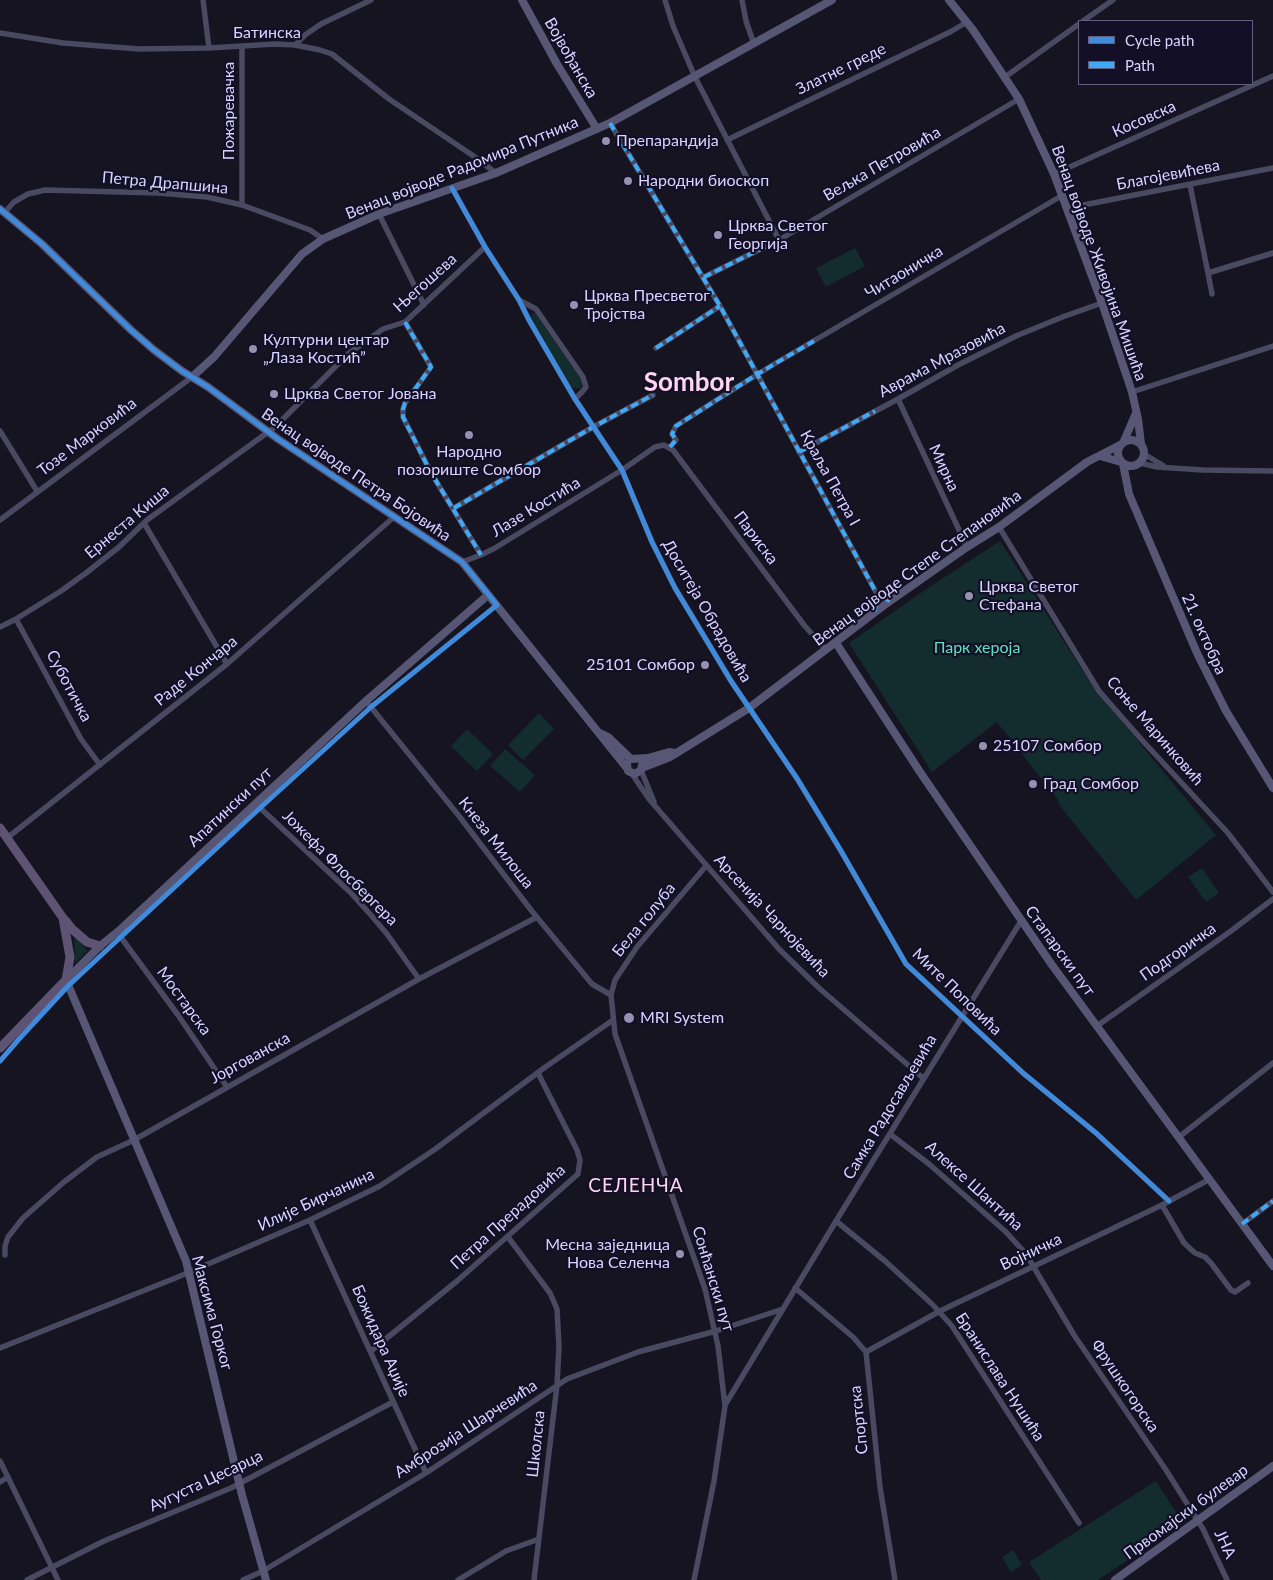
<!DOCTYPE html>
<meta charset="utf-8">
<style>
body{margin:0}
#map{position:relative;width:1273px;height:1580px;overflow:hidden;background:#161421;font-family:Lato,sans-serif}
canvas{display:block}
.legend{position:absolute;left:1078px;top:20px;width:175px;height:65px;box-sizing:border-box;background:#130f26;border:1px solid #625e7d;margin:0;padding:6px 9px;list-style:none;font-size:15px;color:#d9d4ff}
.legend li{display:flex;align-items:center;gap:10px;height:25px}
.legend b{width:25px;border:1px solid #625e7d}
</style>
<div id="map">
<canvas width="1273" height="1580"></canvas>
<ul class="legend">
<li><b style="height:6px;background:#408adc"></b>Cycle path</li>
<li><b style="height:6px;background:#3fa9f5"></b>Path</li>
</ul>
</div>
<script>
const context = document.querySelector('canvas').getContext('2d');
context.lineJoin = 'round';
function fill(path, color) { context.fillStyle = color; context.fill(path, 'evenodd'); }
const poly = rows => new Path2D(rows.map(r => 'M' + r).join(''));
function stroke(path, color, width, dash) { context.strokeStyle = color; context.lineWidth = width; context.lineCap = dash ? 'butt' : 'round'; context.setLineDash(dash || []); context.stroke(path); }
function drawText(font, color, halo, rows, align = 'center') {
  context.font = font + ' Lato,sans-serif'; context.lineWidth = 4.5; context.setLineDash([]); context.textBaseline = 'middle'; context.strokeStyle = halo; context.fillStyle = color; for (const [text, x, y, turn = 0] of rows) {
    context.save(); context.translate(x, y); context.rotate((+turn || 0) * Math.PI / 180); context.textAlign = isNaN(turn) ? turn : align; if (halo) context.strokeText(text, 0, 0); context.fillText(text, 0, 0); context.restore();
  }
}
fill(poly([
 [855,248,865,266,826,287,816,268],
 [532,313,535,313,583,382,581,388,576,389,570,386,531,317],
 [1000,541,1093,687,1216,835,1136,900,1060,806,1058,800,997,722,932,772,849,643,928,588],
 [539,713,554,729,523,760,508,745],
 [467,729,493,754,477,771,451,746],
 [505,749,535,775,520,792,490,766],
 [1202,868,1219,893,1206,902,1188,877],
 [74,934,87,951,75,963],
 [1156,1481,1183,1523,1098,1580,1041,1580,1029,1562],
 [1013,1550,1022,1565,1011,1572,1002,1557]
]), '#132c2d');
stroke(poly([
 [203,0,209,48],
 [665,0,673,26,695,77,779,240],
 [742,0,746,21,754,44],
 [1083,21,1113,0],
 [0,33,63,43,139,49,209,48,275,44,295,45,320,50,332,54,389,99,472,155,496,173],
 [295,45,305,35,321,24,371,0],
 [242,46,242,205],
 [1005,77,1079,24],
 [610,123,720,306,878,596,890,601],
 [727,140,950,32,967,22],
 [1054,174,1273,76],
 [1190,185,1208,273,1273,253],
 [452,188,485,247,519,300,529,320,575,399,622,470,652,542,675,588,731,681,798,780,841,851,906,964,1023,1073,1096,1133,1169,1201],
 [1068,208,1273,168],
 [5,212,14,202,28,194,45,190,158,193,207,197,242,205,310,230,323,239],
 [379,214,424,305],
 [1208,273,1212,294],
 [704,277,779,240,1019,99],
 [519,300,536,309,583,377,586,387,582,392,575,399],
 [405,322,431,367,405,403,403,409,403,417,430,471,481,555],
 [656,348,720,306],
 [1132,392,1273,346],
 [898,399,967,547],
 [0,431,37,491],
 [670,447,676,440,672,434,676,426,726,394,776,363,1063,195],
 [799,452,898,399,958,365,1016,336,1065,316,1102,303],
 [1144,454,1164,466],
 [1140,463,1157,467,1203,470,1273,471],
 [454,508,593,427,653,395],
 [0,520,192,377],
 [144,523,227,664],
 [999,527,1099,691,1141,739,1228,833,1273,892],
 [462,562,481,555,495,548,622,470,655,447,664,445,673,450,804,625,826,650],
 [875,611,878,596],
 [16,619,81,739,100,765],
 [0,627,16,619,61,591,86,573,119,547,147,520,275,427,348,354,383,329,405,322,485,247],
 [366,701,459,816,531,910,592,984,611,995],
 [641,770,654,802],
 [632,774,649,799,779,949,819,988,923,1078],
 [256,804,351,893,370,914,387,934,419,979],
 [7,838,227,664,395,516],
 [117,932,178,1015,227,1087],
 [1097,1026,1231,931,1273,899],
 [890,1134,929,1164,1006,1232,1026,1254,1074,1335,1166,1470,1203,1529,1227,1580],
 [1179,1137,1273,1063],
 [1162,1205,1184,1243,1195,1253,1205,1257,1211,1263,1231,1290,1235,1292,1248,1283],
 [310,1220,426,1473],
 [836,1221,885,1261,932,1304,952,1326,1079,1523],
 [1242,1224,1273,1201],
 [508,1237,550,1293,557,1309,559,1346,557,1385,534,1580],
 [5,1255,5,1246,8,1237,23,1218,64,1182,97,1157,134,1140,419,979,537,917],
 [795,1288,853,1337,866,1352,880,1487,895,1580],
 [0,1348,178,1277,310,1220,380,1186,434,1150,544,1068,613,1020],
 [371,1351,457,1281,578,1174,580,1160,577,1150,538,1073],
 [866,1352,940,1311,1162,1205,1210,1179],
 [725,1405,836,1221,1021,921],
 [0,1461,58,1580],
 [0,1482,8,1477],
 [27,1580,104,1541,231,1488,393,1402],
 [243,1580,263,1571,426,1473,567,1379,638,1352,716,1331,783,1309],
 [458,1580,506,1551,539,1539],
 [694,1580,714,1481,725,1406,718,1346,705,1289,615,1034,611,995,615,980,637,947,706,866]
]), '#4a4962', 5.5);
stroke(poly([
 [522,0,557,64,597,129],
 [949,0,973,30,1019,99,1054,174,1102,303,1132,392,1138,419,1141,444],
 [0,209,42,244,131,330,154,350,182,371,208,387,278,439,462,562,626,767],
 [192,377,214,357,302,254,323,239,379,214,496,173,610,123,832,0],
 '1118 453a13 13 0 1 1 26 0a13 13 0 1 1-26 0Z',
 [1124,441,1136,413],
 [1100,456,1121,462],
 [1123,464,1129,494,1197,653,1226,711,1273,788],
 [836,643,920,772,1052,965,1273,1266],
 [602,734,608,737,631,759],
 [631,759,648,758,669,752,675,753],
 [627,764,628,771,635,774,641,770,642,765],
 [642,768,670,757,749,708,883,606,967,547,999,527,1087,462,1120,445],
 [266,1580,242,1495,186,1261,66,980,100,946,121,929,366,701,488,595],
 [1115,1580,1273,1466]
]), '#575674', 8);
stroke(poly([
 [0,828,63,918,70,957,66,980,0,1048],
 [65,920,72,929,87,942,100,946]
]), '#5e5373', 9);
stroke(poly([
 [610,123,720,306,878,596,890,601],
 [704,277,779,240],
 [405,322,431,367,405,403,403,409,403,417,430,471,481,555],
 [656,348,720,306],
 [670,447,676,440,672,434,676,426,759,373,814,341],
 [799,452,875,411],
 [454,508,593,427,653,395],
 [875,611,878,596],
 [1242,1224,1273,1201]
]), '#3fa9f5', 4, [8, 4]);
stroke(poly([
 [452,188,485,247,519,300,529,320,575,399,622,470,652,542,675,588,731,681,798,780,841,851,906,964,1023,1073,1096,1133,1169,1201],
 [0,209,42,244,131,330,154,350,182,371,208,387,278,439,462,562,497,605,371,707,260,808,68,986,19,1039,0,1061]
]), '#408adc', 5);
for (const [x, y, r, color] of [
 [606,141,5,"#9591b1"],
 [628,181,5,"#9591b1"],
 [718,235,5,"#9591b1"],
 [574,305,5,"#9591b1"],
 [253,349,5,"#9591b1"],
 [274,394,5,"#9591b1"],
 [469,435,5,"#9591b1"],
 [969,596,5,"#9591b1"],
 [705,665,5,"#9591b1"],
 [983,746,5,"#9591b1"],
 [1033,784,5,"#9591b1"],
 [629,1018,6,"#9591b1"],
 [680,1254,5,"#9591b1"]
]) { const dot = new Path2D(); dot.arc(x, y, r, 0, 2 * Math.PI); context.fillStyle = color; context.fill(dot); stroke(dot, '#130f26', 2); }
drawText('16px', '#d9d4ff', '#130f26', [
 ["Батинска",267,33],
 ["Војвођанска",571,58,60],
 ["Златне греде",841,69,-26],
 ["Пожаревачка",229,111,-90],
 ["Косовска",1144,119,-24],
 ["Вељка Петровића",882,164,-30],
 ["Венац војводе Радомира Путника",462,168,-22],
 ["Благојевићева",1168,175,-11],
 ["Петра Драпшина",165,183,5],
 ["Венац војводе Живојина Мишића",1099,263,70],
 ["Читаоничка",904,272,-31],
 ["Његошева",425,283,-42],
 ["Аврама Мразовића",942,360,-28],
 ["Тозе Марковића",87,437,-37],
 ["Мирна",944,468,65],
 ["Венац војводе Петра Бојовића",356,475,34],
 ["Краља Петра I",830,478,61],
 ["Лазе Костића",536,507,-31],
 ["Ернеста Киша",127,522,-40],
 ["Париска",756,538,53],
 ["Венац војводе Степе Степановића",917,568,-36],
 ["Доситеја Обрадовића",707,611,60],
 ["21. октобра",1204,634,66],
 ["Раде Кончара",196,671,-39],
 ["Суботичка",69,686,62],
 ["Соње Маринковић",1155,731,49],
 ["Апатински пут",230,807,-43],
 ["Кнеза Милоша",496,843,52],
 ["Јожефа Флосбергера",340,868,45],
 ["Арсенија Чарнојевића",772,916,47],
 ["Бела голуба",644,920,-51],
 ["Стапарски пут",1060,951,54],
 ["Подгоричка",1178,952,-35],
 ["Мите Поповића",957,992,44],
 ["Мостарска",184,1001,54],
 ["Јоргованска",250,1058,-29],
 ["Самка Радосављевића",890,1107,-59],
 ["Алексе Шантића",974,1186,42],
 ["Илије Бирчанина",316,1200,-25],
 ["Петра Прерадовића",508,1217,-42],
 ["Војничка",1031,1252,-25],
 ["Сонћански пут",713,1279,73],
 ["Максима Горког",212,1313,75],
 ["Божидара Аџије",381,1341,66],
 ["Бранислава Нушића",1000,1377,57],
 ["Фрушкогорска",1125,1386,56],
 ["Спортска",859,1420,-96],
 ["Амброзија Шарчевића",466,1429,-33],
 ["Школска",536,1444,-84],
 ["Аугуста Цесарца",206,1481,-25],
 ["Првомајски булевар",1186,1512,-36],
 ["ЈНА",1225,1544,65]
]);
drawText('16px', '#d9d4ff', '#130f26', [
 ["Препарандија",616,141],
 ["Народни биоскоп",638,181],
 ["Црква Светог",728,226],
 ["Георгија",728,244],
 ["Црква Пресветог",584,296],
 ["Тројства",584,314],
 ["Културни центар",263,340],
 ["„Лаза Костић”",263,358],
 ["Црква Светог Јована",284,394],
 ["Народно",469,452,"center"],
 ["позориште Сомбор",469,470,"center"],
 ["Црква Светог",979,587],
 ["Стефана",979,605],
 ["25101 Сомбор",695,665,"right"],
 ["25107 Сомбор",993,746],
 ["Град Сомбор",1043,784],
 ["MRI System",640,1018],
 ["Месна заједница",670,1245,"right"],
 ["Нова Селенча",670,1263,"right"]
], 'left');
drawText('16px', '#5fe0c0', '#130f26', [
 ["Парк хероја",977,648]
]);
context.letterSpacing = '1px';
drawText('19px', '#ffd6f0', '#130f26', [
 ["СЕЛЕНЧА",636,1186]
]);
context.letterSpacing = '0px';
drawText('bold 26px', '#ffd6f0', '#130f26', [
 ["Sombor",689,383]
]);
</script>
